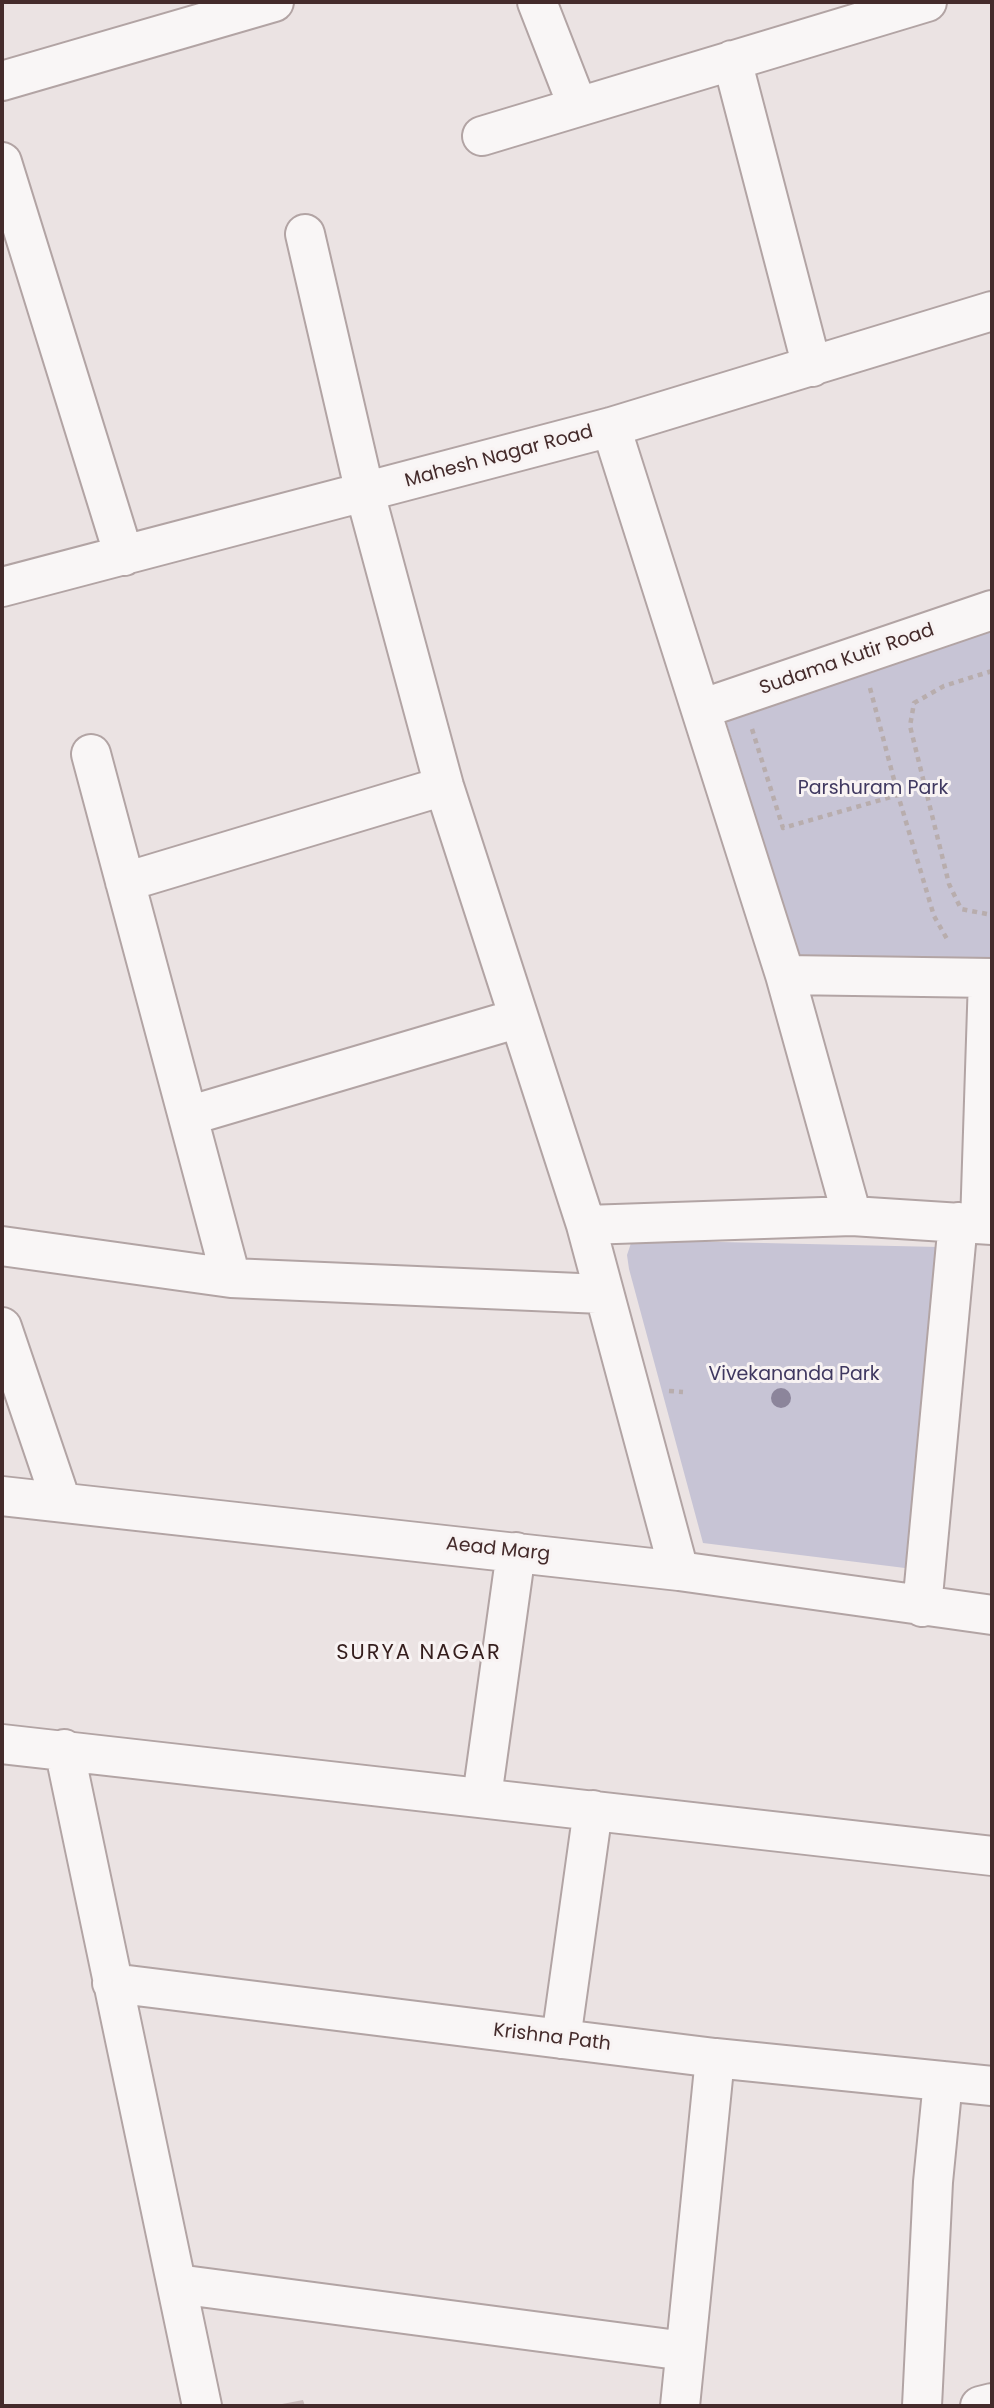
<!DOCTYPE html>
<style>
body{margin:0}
#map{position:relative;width:994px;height:2408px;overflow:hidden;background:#ebe3e3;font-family:Poppins,sans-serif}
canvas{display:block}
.frame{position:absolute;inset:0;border:4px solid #442b2b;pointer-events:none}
</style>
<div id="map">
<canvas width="994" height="2408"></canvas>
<div class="frame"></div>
</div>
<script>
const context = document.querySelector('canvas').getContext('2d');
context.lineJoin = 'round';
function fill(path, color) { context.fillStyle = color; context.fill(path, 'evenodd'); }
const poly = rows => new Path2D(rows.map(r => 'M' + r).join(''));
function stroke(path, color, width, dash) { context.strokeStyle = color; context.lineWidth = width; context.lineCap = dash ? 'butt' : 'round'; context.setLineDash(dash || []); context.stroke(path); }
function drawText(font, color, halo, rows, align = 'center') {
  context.font = font + ' Poppins,sans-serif'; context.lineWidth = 6; context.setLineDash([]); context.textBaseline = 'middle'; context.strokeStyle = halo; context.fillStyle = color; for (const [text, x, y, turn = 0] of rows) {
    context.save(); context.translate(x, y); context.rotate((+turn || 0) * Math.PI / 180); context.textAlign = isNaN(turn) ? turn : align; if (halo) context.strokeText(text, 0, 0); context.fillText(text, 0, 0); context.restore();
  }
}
fill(poly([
 [992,623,992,966,800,958,723,711],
 [632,1240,939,1247,905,1568,703,1543,629,1269,627,1255]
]), '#c7c4d5');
fill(poly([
 [303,2400,305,2406,277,2406,277,2405]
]), '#cbbdbd');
const minor = poly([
 [537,2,578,107],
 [732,60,812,367],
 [2,81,274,2],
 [482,136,927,2],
 [2,162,124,556],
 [305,234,365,493,444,786,586,1225,679,1571],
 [611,427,785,975,852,1216],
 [2,587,611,427,992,311],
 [701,709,992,610],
 [91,754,231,1278],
 [125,882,444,786],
 [785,975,992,978],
 [188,1116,519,1018],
 [980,1224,988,978],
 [586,1225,852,1216,992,1225],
 [2,1246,231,1278,602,1294],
 [2,1327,61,1501],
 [2,1496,679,1571,992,1615],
 [922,1607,958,1222],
 [2,1744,992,1856],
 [64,1749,202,2406],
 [482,1797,516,1552],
 [112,1983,715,2058,992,2086],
 [561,2039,593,1810],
 [177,2284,685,2351],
 [680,2406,715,2058],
 [922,2406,933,2182,943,2081],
 [980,2406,992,2403]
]);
stroke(minor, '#b2a4a4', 42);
stroke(poly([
 [992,671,944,686,914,703,910,726,949,884,961,909,992,915],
 [870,688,898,795,926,789],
 [752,729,783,828,898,795,934,916,947,939],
 [669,1391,683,1392]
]), '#b8adad', 4.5, [5, 5]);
stroke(minor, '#f9f6f6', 38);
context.fillStyle = '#8c859b';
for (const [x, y] of [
 [781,1398]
]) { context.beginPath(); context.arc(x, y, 10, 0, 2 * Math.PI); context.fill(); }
drawText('19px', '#442b2b', '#f8f3f3', [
 ["Mahesh Nagar Road",499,457,-15],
 ["Sudama Kutir Road",847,660,-19],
 ["Aead Marg",498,1550,6],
 ["Krishna Path",552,2038,7]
]);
drawText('19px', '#3f3860', '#f8f3f3', [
 ["Parshuram Park",873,789],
 ["Vivekananda Park",794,1375]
]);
context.letterSpacing = '2px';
drawText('21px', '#351e1d', '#f8f3f3', [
 ["SURYA NAGAR",419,1654]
]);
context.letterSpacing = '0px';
</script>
